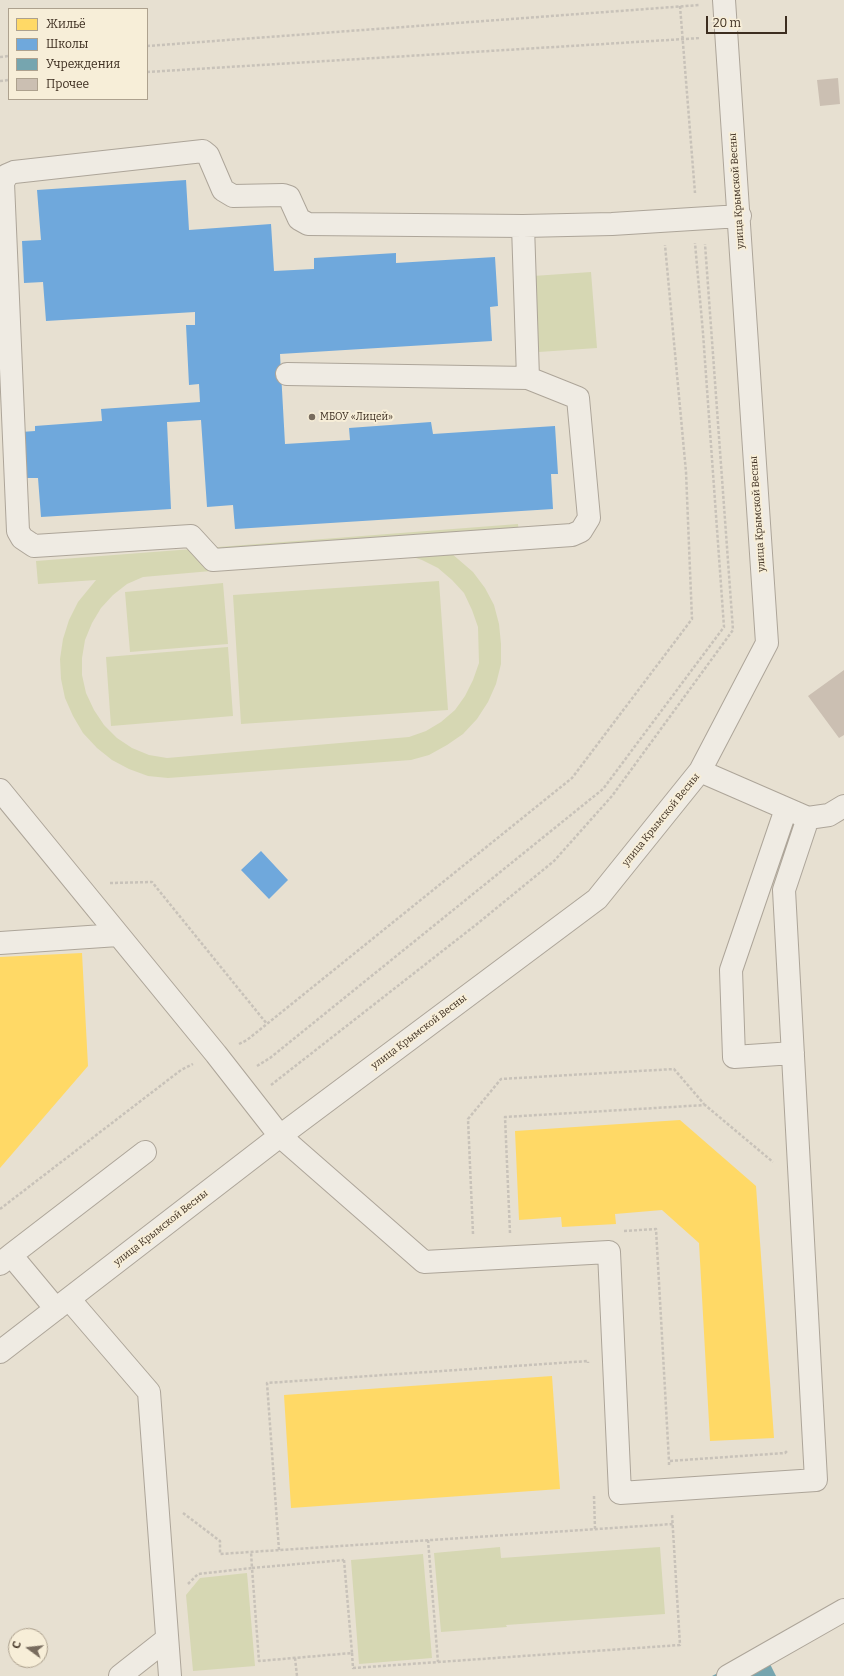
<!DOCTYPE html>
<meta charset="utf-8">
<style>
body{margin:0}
#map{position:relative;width:844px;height:1676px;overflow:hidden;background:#e7e0d1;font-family:Bitter,serif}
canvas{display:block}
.legend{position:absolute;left:8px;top:8px;width:140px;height:92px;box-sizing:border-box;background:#f7eed8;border:1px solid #ada18e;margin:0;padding:5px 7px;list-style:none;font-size:12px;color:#3d2e20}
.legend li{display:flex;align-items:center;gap:8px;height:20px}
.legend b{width:20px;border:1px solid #ada18e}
.north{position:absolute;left:8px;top:1628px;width:40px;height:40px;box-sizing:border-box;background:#f7eed8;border:1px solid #ada18e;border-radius:50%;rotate:285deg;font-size:11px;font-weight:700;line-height:16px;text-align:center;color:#3d2e20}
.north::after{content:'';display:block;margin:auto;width:14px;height:18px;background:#786c5e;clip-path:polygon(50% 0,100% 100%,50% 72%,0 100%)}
.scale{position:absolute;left:706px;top:16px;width:81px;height:18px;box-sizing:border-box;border:2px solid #3d2e20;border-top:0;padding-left:5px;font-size:12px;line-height:14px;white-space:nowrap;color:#3d2e20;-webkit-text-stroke:3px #f7eed8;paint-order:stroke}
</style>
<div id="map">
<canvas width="844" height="1676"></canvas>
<ul class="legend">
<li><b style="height:11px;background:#ffd966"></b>Жильё</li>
<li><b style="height:11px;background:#6fa8dc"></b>Школы</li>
<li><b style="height:11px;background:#76a5af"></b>Учреждения</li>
<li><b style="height:11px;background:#cbbfb2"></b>Прочее</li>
</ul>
<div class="north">С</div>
<div class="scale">20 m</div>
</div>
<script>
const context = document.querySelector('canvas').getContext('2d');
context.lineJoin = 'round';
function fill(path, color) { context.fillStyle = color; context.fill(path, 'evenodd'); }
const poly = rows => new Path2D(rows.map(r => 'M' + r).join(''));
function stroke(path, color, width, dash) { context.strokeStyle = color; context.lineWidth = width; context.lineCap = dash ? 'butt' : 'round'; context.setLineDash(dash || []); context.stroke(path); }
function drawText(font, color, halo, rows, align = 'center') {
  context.font = font + ' Bitter,serif'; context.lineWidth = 4; context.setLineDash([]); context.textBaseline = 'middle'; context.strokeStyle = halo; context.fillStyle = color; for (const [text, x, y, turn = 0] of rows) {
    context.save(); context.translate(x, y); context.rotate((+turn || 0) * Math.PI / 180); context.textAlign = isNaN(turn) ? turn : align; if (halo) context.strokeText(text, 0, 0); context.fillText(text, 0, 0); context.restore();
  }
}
fill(poly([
 [591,272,597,348,539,352,533,276],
 [518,524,520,547,451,553,473,572,485,588,494,605,499,624,501,644,501,664,496,684,488,702,477,719,463,734,447,745,429,755,411,760,168,778,148,776,129,769,112,760,97,748,83,733,73,716,65,698,61,679,60,659,63,639,69,620,78,602,96,580,38,584,36,561],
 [404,554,422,560,438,568,452,580,464,593,472,610,478,627,479,663,473,680,465,696,455,710,441,722,426,731,409,737,167,758,149,755,132,748,117,738,104,725,94,710,86,693,82,675,82,658,85,640,92,623,101,608,113,595,127,584,143,577],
 [439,581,448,710,241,724,233,595],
 [223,583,228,644,130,652,125,592],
 [228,647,233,716,111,726,106,657],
 [500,1547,501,1558,660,1547,665,1614,506,1625,507,1627,441,1632,434,1553],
 [423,1554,432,1658,359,1664,351,1560],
 [247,1573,255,1666,193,1671,186,1595,200,1578]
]), '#d6d7b3');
fill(poly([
 [82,953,88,1066,0,1168,0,957],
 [680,1120,756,1186,774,1438,710,1441,699,1243,662,1210,615,1214,616,1224,562,1227,561,1217,519,1220,515,1131],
 [552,1376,560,1489,291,1508,284,1395]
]), '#ffd966');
fill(poly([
 [186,180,189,230,271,224,274,271,314,269,314,258,396,253,396,263,495,257,498,306,490,307,492,341,280,354,285,444,350,440,349,428,431,422,433,434,555,426,558,474,551,474,553,509,235,529,233,505,207,507,201,420,167,422,171,509,41,517,38,478,24,478,21,432,35,431,35,426,102,421,101,409,200,402,199,384,189,385,186,325,195,325,195,312,46,321,43,282,24,283,22,241,41,240,37,190],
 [261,851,288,880,269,899,241,870]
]), '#6fa8dc');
fill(poly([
 [763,1650,776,1676,712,1676]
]), '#76a5af');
fill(poly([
 [838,78,840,104,820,106,817,80],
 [844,670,844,735,839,738,808,696]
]), '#cbbfb2');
const minor = poly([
 [523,226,528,378,578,398,589,518,581,531,572,535,213,560,191,536,34,546,22,538,18,531,3,183,7,175,14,172,203,151,208,155,223,190,233,196,283,195,289,197,299,219,308,224,523,226,612,224,740,216],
 [287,374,528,378],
 [700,771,808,818,829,815,844,806],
 [0,790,216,1054,280,1136,424,1262,609,1252,620,1493,816,1480,784,890,808,818],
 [786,809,731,970,734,1057,793,1053],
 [0,943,118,935],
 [11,1255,145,1152],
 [0,1264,11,1255,56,1309],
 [69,1299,149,1392,170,1676],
 [0,1352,280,1136,597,899,700,771,767,643,724,0],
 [120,1676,167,1639],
 [728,1676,844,1610]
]);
stroke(minor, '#ada599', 24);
stroke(poly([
 [680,6,695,193],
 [147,46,700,5],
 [0,57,9,56],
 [147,72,701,38],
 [0,81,9,80],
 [110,883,152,882,267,1024],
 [239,1044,247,1040,572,778,692,619,686,472,665,245],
 [257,1066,270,1058,603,789,724,627,703,333,695,243],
 [271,1085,477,924,554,861,612,796,733,630,705,244],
 [0,1209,181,1070,193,1064],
 [624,1231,656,1229,669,1461],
 [510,1233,505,1117,705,1105,773,1162],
 [473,1234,468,1119,501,1079,674,1069,704,1104],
 [669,1465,669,1461,785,1453,788,1450],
 [594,1496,595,1529],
 [183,1513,220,1541,220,1554,673,1524],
 [428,1540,438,1662],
 [279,1550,267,1383,588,1361,588,1363],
 [344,1560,352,1653,259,1661,252,1568,344,1560],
 [188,1584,198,1574,252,1568,251,1552],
 [352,1653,353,1668,680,1645,672,1514],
 [295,1658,297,1676]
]), '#c8c2b9', 2.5, [3, 2]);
stroke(minor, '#efebe3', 22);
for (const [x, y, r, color] of [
 [312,417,4,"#786c5e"]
]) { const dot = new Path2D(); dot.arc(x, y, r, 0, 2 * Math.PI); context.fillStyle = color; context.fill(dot); stroke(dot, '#f7eed8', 1.5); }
drawText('10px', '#3d2e20', '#f7eed8', [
 ["улица Крымской Весны",737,191,-94],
 ["улица Крымской Весны",758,514,-94],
 ["улица Крымской Весны",661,820,-51],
 ["улица Крымской Весны",419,1032,-37],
 ["улица Крымской Весны",161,1228,-38]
]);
drawText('10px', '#3d2e20', '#f7eed8', [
 ["МБОУ «Лицей»",320,417]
], 'left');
</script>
